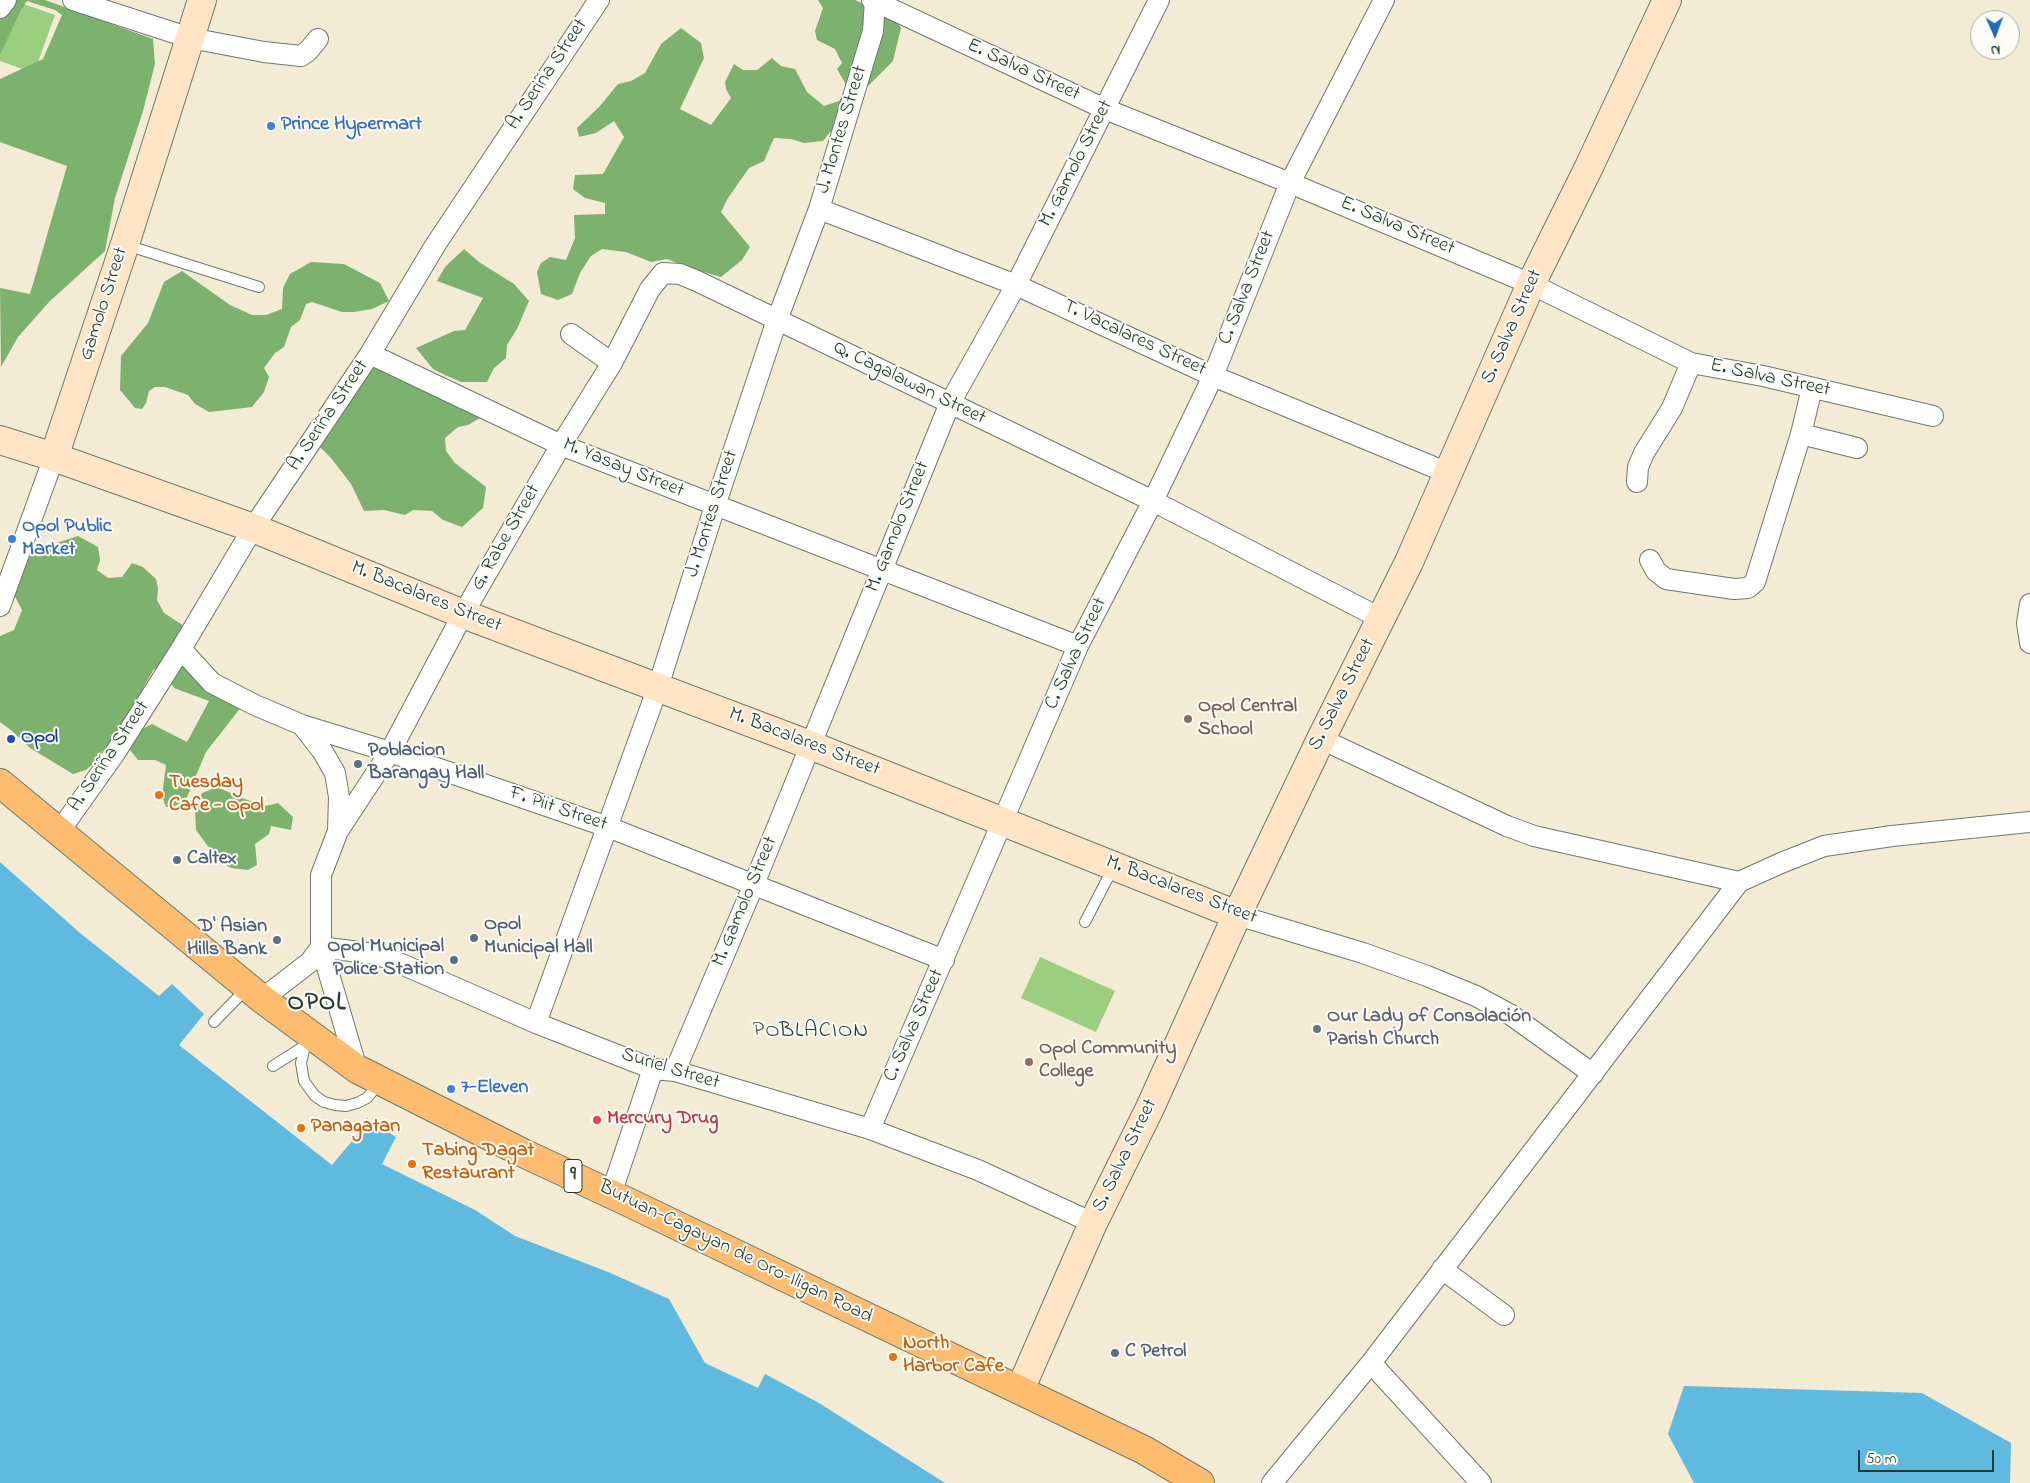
<!DOCTYPE html>
<meta charset="utf-8">
<style>
body{margin:0}
#map{position:relative;width:2030px;height:1483px;overflow:hidden;background:#f4ebd5;font-family:"Indie Flower",sans-serif}
canvas{display:block}
.north{position:absolute;left:1970px;top:10px;width:50px;height:50px;box-sizing:border-box;background:#fdfcf7;border:1px solid #a4b0a9;border-radius:50%;rotate:178deg;font-size:14px;font-weight:700;line-height:20px;text-align:center;color:#1f3d34}
.north::after{content:'';display:block;margin:auto;width:18px;height:22px;background:#1f6fb2;clip-path:polygon(50% 0,100% 100%,50% 72%,0 100%)}
.scale{position:absolute;left:1858px;top:1450px;width:136px;height:22px;box-sizing:border-box;border:2px solid #1f3d34;border-top:0;padding-left:6px;font-size:15px;line-height:18px;white-space:nowrap;color:#1f3d34;-webkit-text-stroke:4px #fdfcf7;paint-order:stroke}
</style>
<div id="map">
<canvas width="2030" height="1483"></canvas>
<div class="north">N</div>
<div class="scale">50 m</div>
</div>
<script>
const context = document.querySelector('canvas').getContext('2d');
context.lineJoin = 'round';
function fill(path, color) { context.fillStyle = color; context.fill(path, 'evenodd'); }
const poly = rows => new Path2D(rows.map(r => 'M' + r).join(''));
function stroke(path, color, width, dash) { context.strokeStyle = color; context.lineWidth = width; context.lineCap = dash ? 'butt' : 'round'; context.setLineDash(dash || []); context.stroke(path); }
function drawText(font, color, halo, rows, align = 'center') {
  context.font = font + ' "Indie Flower",sans-serif'; context.lineWidth = 4; context.setLineDash([]); context.textBaseline = 'middle'; context.strokeStyle = halo; context.fillStyle = color; for (const [text, x, y, turn = 0] of rows) {
    context.save(); context.translate(x, y); context.rotate((+turn || 0) * Math.PI / 180); context.textAlign = isNaN(turn) ? turn : align; if (halo) context.strokeText(text, 0, 0); context.fillText(text, 0, 0); context.restore();
  }
}
fill(poly([
 [18,2,55,15,34,73,0,61,0,53],
 [1040,957,1115,991,1096,1032,1021,998]
]), '#9bcf7f');
fill(poly([
 [0,0,45,0,153,39,155,64,143,111,115,198,105,251,49,302,18,337,1,367,0,288,30,294,67,166,0,142,0,79,43,59,62,15,55,10,27,1,21,10,0,55],
 [818,0,855,0,894,17,901,28,893,61,865,89,823,141,804,143,791,139,774,138,764,161,749,168,728,198,721,212,750,247,742,260,721,277,690,268,667,259,651,262,626,252,602,249,591,256,580,273,572,294,558,300,541,294,537,272,541,263,550,257,566,260,575,238,574,215,605,214,605,203,585,198,573,189,575,175,603,174,624,137,614,121,596,133,579,137,577,128,599,107,618,84,631,81,645,73,661,44,681,28,701,43,704,58,680,109,711,125,731,98,726,89,725,82,734,64,743,70,757,70,772,58,781,66,795,69,807,92,824,106,839,101,845,94,845,83,837,69,842,63,835,49,817,40,815,31,823,8],
 [464,249,479,262,514,284,529,301,517,329,507,345,506,358,494,368,487,382,461,382,445,375,433,369,416,348,454,331,465,330,483,298,437,281,445,267],
 [311,262,344,264,380,283,389,301,372,309,354,312,342,312,312,302,306,304,300,320,291,327,284,347,275,353,264,368,269,377,264,392,252,407,209,412,195,404,188,395,165,387,155,387,149,391,146,403,142,409,135,408,120,390,121,356,148,323,164,282,182,271,230,305,252,315,266,315,282,309,283,288,290,274],
 [376,362,421,367,479,399,480,418,468,425,458,427,445,438,446,451,455,463,486,487,483,508,462,527,443,520,432,511,413,510,405,515,384,510,364,511,351,484,331,458,317,444],
 [78,536,98,547,100,560,97,570,108,578,122,577,132,563,143,567,156,579,158,588,157,600,164,613,192,631,194,646,199,660,242,706,206,752,187,797,174,807,166,807,162,796,166,765,155,760,138,760,130,750,142,729,152,724,187,742,209,701,174,688,168,678,154,669,144,686,135,705,107,749,102,751,99,759,86,770,73,774,30,748,12,731,0,722,0,636,14,630,22,610,11,589,25,562,35,550],
 [217,787,242,798,265,806,278,803,293,817,291,830,271,826,269,834,255,844,257,865,248,870,231,868,218,860,196,830,195,811,202,793]
]), '#7cb26e');
fill(poly([
 [0,862,80,933,159,996,172,984,204,1014,179,1045,332,1165,358,1134,367,1118,396,1137,382,1164,475,1210,515,1236,608,1272,669,1299,705,1363,758,1388,765,1374,819,1403,945,1483,0,1483],
 [1684,1386,1922,1393,2011,1443,2010,1483,1694,1483,1668,1434]
]), '#60b9de');
const lane = poly([
 [126,245,259,287],
 [1085,922,1113,868],
 [214,1022,247,988],
 [305,1046,301,1063,304,1081,315,1096,324,1102,335,1105,346,1106,357,1103,367,1098,380,1082],
 [273,1066,306,1045]
]);
const street = poly([
 [73,0,190,38,264,52,301,56,308,51,318,39],
 [872,0,1105,109,1290,183,1531,284,1691,363,1763,376,1933,416],
 [0,8,6,0],
 [819,209,1016,285,1213,376,1448,473],
 [571,334,612,363],
 [370,354,561,445,1078,646],
 [1801,434,1857,448],
 [1637,482,1638,467,1644,453,1672,408,1691,363],
 [1650,560,1656,571,1666,579,1734,589,1748,588,1755,582,1801,434,1812,388],
 [2030,604,2027,623,2030,643],
 [0,606,54,457],
 [181,649,212,683,255,705,302,725,390,752,608,827,944,960],
 [302,725,323,752,335,773,339,797,338,831,321,875,321,947,357,1069],
 [1321,739,1507,826,1534,836,1739,882],
 [338,831,390,752,463,614,561,445,612,363,650,289,663,273,680,274,697,281,1153,501,1382,619],
 [59,832,115,753,181,649,253,528,370,354,436,244,599,0],
 [1237,915,1363,953,1427,976,1476,996,1511,1015,1593,1074],
 [262,999,310,962,321,947,374,954,390,959,536,1023,653,1069,675,1071,870,1129,978,1170,1093,1223],
 [536,1023,658,687,715,506,777,320,819,209,873,31,875,0],
 [675,1071,754,884,950,403,1016,285,1159,0],
 [870,1129,1078,646,1153,501,1213,376,1290,183,1384,0],
 [611,1194,653,1069],
 [1442,1269,1504,1315],
 [1371,1363,1481,1483],
 [1272,1483,1371,1363,1739,882,1781,863,1824,846,1892,836,2030,822]
]);
const secondary = poly([
 [0,440,54,457,253,528,463,614,810,745,1237,915],
 [54,457,125,244,202,0],
 [1020,1390,1093,1223,1149,1110,1237,915,1321,739,1409,562,1531,284,1588,169,1667,0]
]);
const highway = poly([
 [0,783,262,999,357,1069,521,1152,628,1202,1144,1450,1200,1483]
]);
stroke(lane, '#6a7a6c', 12);
stroke(street, '#6a7a6c', 22);
stroke(secondary, '#6a7a6c', 30);
stroke(highway, '#6a7a6c', 30);
stroke(lane, '#fff', 10);
stroke(street, '#fff', 20);
stroke(secondary, '#ffe4c6', 28);
stroke(highway, '#febc70', 28);
for (const [x, y, r, color] of [
 [271,126,5,"#3f7fe0"],
 [12,539,5,"#3f7fe0"],
 [1188,719,5,"#8d6e63"],
 [11,739,5,"#1a4fb4"],
 [358,764,5,"#5c6f8a"],
 [159,795,5,"#e8710a"],
 [177,860,5,"#5c6f8a"],
 [474,938,5,"#5c6f8a"],
 [277,940,5,"#5c6f8a"],
 [454,960,5,"#5c6f8a"],
 [1317,1029,5,"#6b7280"],
 [1029,1062,5,"#8d6e63"],
 [451,1089,5,"#3f7fe0"],
 [597,1120,5,"#e0444e"],
 [301,1128,5,"#e8710a"],
 [412,1164,5,"#e8710a"],
 [1115,1353,5,"#5c6f8a"],
 [893,1357,5,"#e8710a"]
]) { const dot = new Path2D(); dot.arc(x, y, r, 0, 2 * Math.PI); context.fillStyle = color; context.fill(dot); stroke(dot, '#fdfcf7', 2); }
for (const [x, y, w] of [
 [573,1176,18]
]) { const box = new Path2D(); box.roundRect(x - w / 2, y - 16.5, w, 33, 4); context.fillStyle = '#fdfcf7'; context.fill(box); stroke(box, '#1f3d34', 1); }
drawText('bold 19px', '#1f3d34', null, [
 ["9",573,1176]
]);
drawText('20px', '#1f3d34', '#fdfcf7', [
 ["E. Salva Street",1023,71,25],
 ["A. Seriña Street",548,75,-56],
 ["J. Montes Street",843,130,-73],
 ["M. Gamolo Street",1077,164,-63],
 ["E. Salva Street",1397,227,23],
 ["C. Salva Street",1248,288,-68],
 ["Gamolo Street",105,304,-72],
 ["S. Salva Street",1513,327,-66],
 ["T. Vacalares Street",1134,339,25],
 ["E. Salva Street",1770,379,12],
 ["Q. Cagalawan Street",909,384,26],
 ["A. Seriña Street",329,416,-56],
 ["M. Yasay Street",623,469,22],
 ["J. Montes Street",713,514,-72],
 ["M. Gamolo Street",899,527,-68],
 ["G. Rabe Street",507,538,-60],
 ["M. Bacalares Street",426,598,22],
 ["C. Salva Street",1077,654,-65],
 ["S. Salva Street",1343,695,-63],
 ["M. Bacalares Street",804,743,21],
 ["A. Seriña Street",110,757,-56],
 ["F. Piit Street",558,810,19],
 ["M. Bacalares Street",1181,891,21],
 ["M. Gamolo Street",746,902,-67],
 ["C. Salva Street",915,1026,-66],
 ["Suriel Street",670,1070,17],
 ["S. Salva Street",1126,1156,-64],
 ["Butuan-Cagayan de Oro-Iligan Road",735,1253,26]
]);
drawText('bold 20px', '#366cbe', '#fdfcf7', [
 ["Prince Hypermart",281,126],
 ["Opol Public",22,528],
 ["Market",22,551],
 ["7-Eleven",461,1089]
], 'left');
drawText('bold 20px', '#785e54', '#fdfcf7', [
 ["Opol Central",1198,708],
 ["School",1198,731],
 ["Opol Community",1039,1050],
 ["College",1039,1073]
], 'left');
drawText('bold 20px', '#164399', '#fdfcf7', [
 ["Opol",21,739]
], 'left');
drawText('bold 20px', '#4e5e75', '#fdfcf7', [
 ["Poblacion",368,752],
 ["Barangay Hall",368,775],
 ["Caltex",187,860],
 ["Opol",484,926],
 ["Municipal Hall",484,949],
 ["D' Asian",267,928,"right"],
 ["Hills Bank",267,951,"right"],
 ["Opol Municipal",444,948,"right"],
 ["Police Station",444,971,"right"],
 ["C Petrol",1125,1353]
], 'left');
drawText('bold 20px', '#c56008', '#fdfcf7', [
 ["Tuesday",169,784],
 ["Cafe - Opol",169,807],
 ["Panagatan",311,1128],
 ["Tabing Dagat",422,1152],
 ["Restaurant",422,1175],
 ["North",903,1345],
 ["Harbor Cafe",903,1368]
], 'left');
drawText('bold 20px', '#5b616d', '#fdfcf7', [
 ["Our Lady of Consolación",1327,1018],
 ["Parish Church",1327,1041]
], 'left');
drawText('bold 20px', '#be3a42', '#fdfcf7', [
 ["Mercury Drug",607,1120]
], 'left');
context.letterSpacing = '1px';
drawText('22px', '#1f3d34', '#fdfcf7', [
 ["POBLACION",811,1032]
]);
context.letterSpacing = '0px';
context.letterSpacing = '1px';
drawText('bold 25px', '#1f3d34', '#fdfcf7', [
 ["OPOL",317,1005]
]);
context.letterSpacing = '0px';
</script>
